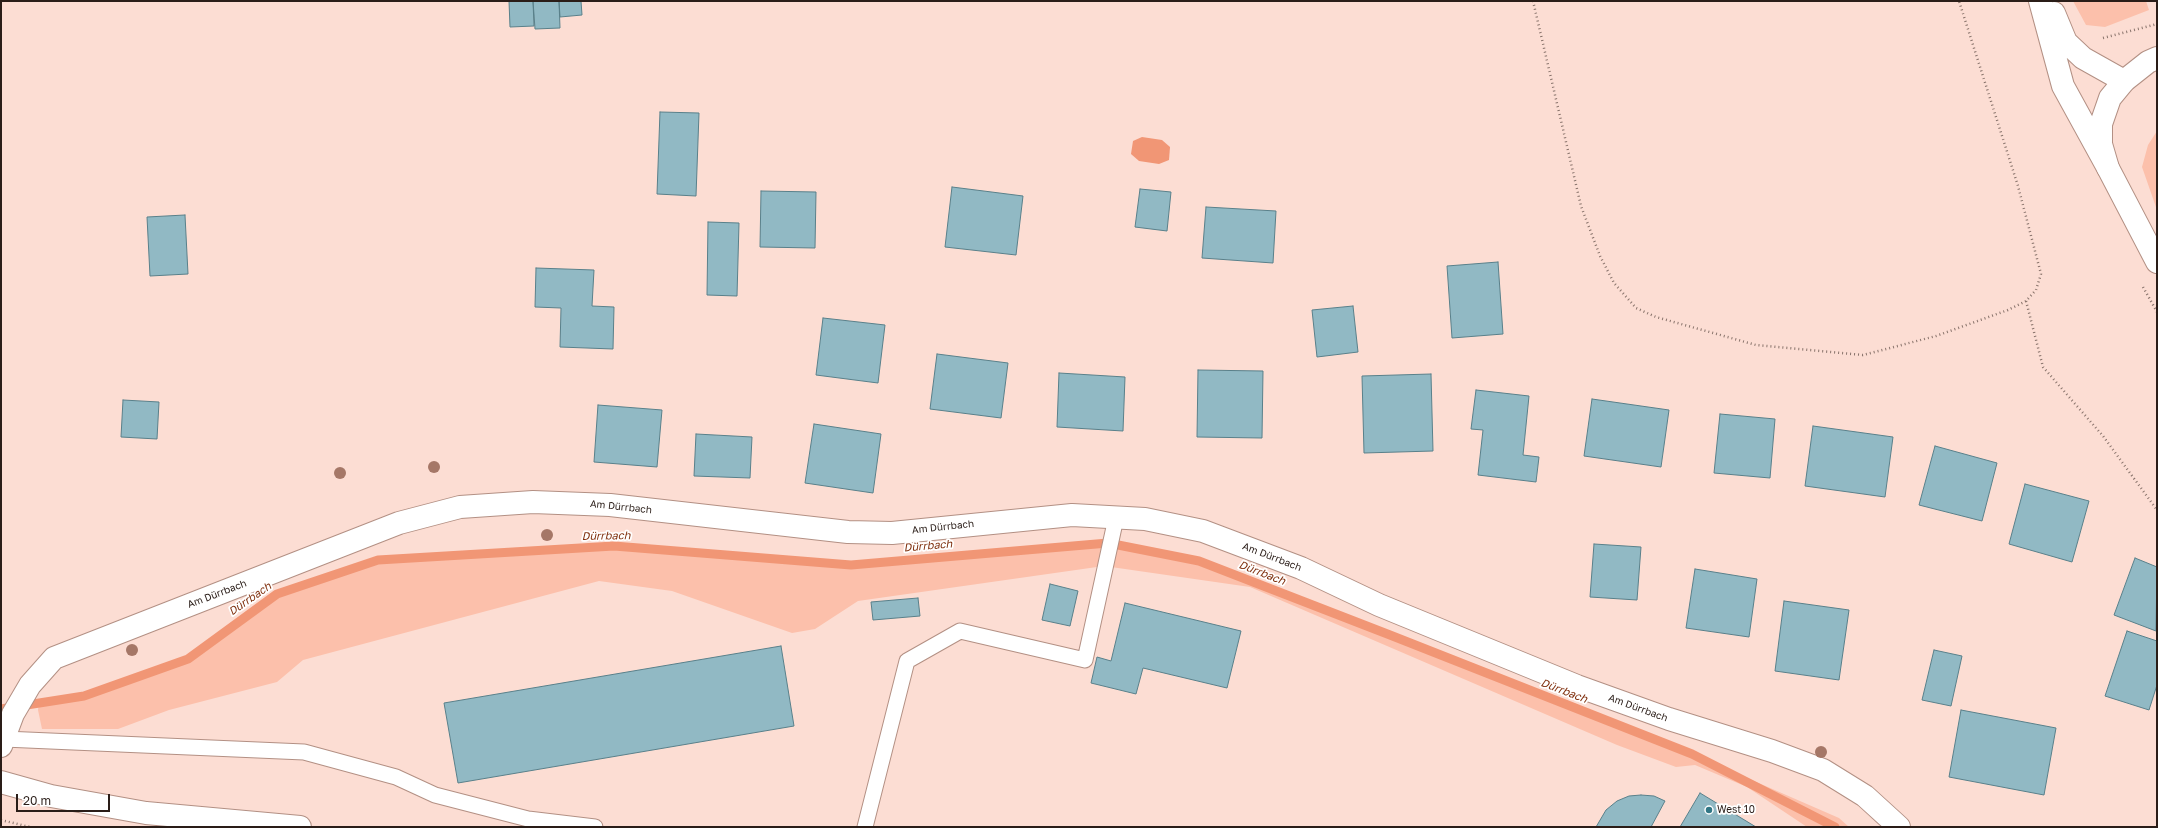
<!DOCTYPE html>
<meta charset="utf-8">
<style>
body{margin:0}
#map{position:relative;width:2158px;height:828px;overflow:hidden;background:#fcddd3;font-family:"Golos Text",sans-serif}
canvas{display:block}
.frame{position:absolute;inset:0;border:2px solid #2a1d18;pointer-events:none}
.scale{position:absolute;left:16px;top:794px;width:94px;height:18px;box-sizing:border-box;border:2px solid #2a1d18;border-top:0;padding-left:5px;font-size:12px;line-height:14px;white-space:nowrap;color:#2a1d18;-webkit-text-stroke:3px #fff;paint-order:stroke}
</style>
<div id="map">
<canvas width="2158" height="828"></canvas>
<div class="frame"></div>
<div class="scale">20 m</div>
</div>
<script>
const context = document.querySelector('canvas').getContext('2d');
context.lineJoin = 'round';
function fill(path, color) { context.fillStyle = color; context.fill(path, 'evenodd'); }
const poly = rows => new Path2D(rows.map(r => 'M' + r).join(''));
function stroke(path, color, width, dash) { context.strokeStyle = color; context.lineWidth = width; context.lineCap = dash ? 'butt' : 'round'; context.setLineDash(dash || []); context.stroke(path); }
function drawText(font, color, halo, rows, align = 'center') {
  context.font = font + ' "Golos Text",sans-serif'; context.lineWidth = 3.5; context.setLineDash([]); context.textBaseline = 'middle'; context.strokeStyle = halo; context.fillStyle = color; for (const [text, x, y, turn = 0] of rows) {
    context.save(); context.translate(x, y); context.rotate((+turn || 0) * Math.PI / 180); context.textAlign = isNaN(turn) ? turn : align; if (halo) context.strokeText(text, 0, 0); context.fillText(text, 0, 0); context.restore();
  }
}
fill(poly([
 [2073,1,2146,1,2149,10,2105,27,2086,25],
 [2157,131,2157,210,2142,167,2148,145],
 [1108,543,1199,561,1692,754,1839,818,1849,827,1807,827,1747,787,1695,765,1676,767,1617,745,1250,587,1104,566,858,601,815,629,792,633,672,591,599,581,303,660,277,682,169,710,118,729,42,729,38,710,39,703,84,696,188,659,277,594,378,560,614,546,851,565]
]), '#fcc0ab');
fill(poly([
 [1142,137,1162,140,1170,147,1169,160,1159,164,1139,161,1131,154,1133,141]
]), '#f19675');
stroke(poly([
 [1,709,84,696,188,659,277,594,378,560,614,546,851,565,1108,543,1199,561,1390,635,1692,754,1835,827]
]), '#f19675', 9);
const building = poly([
 [509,1,533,1,534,26,510,27,509,1],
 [533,1,559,1,560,28,535,29,533,1],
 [559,1,581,1,582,15,560,17,559,1],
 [660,112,699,113,696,196,657,194,660,112],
 [952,187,1023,196,1016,255,945,247,952,187],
 [1140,189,1171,192,1167,231,1135,227,1140,189],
 [761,191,816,192,815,248,760,247,761,191],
 [1206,207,1276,211,1273,263,1202,258,1206,207],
 [185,215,188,274,150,276,147,217,185,215],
 [708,222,739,223,737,296,707,295,708,222],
 [1498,262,1503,334,1452,338,1447,266,1498,262],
 [536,268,594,270,592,306,614,307,613,349,560,347,561,308,535,307,536,268],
 [1353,306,1358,352,1317,357,1312,310,1353,306],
 [823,318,885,325,878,383,816,375,823,318],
 [937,354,1008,363,1001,418,930,409,937,354],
 [1198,370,1263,371,1262,438,1197,437,1198,370],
 [1059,373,1125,377,1123,431,1057,427,1059,373],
 [1431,374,1433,451,1364,453,1362,376,1431,374],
 [1476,390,1529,396,1523,455,1539,457,1536,482,1478,475,1483,430,1471,429,1476,390],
 [1592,399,1669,410,1661,467,1584,456,1592,399],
 [123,400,159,402,157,439,121,437,123,400],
 [598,405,662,410,657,467,594,462,598,405],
 [1720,414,1775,419,1770,478,1714,473,1720,414],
 [814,424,881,434,873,493,805,483,814,424],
 [1813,426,1893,437,1885,497,1805,486,1813,426],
 [696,434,752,437,750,478,694,476,696,434],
 [1935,446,1997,463,1982,521,1919,505,1935,446],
 [2025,484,2089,501,2072,562,2009,544,2025,484],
 [1594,544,1641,547,1637,600,1590,597,1594,544],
 [2135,558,2157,567,2156,631,2114,615,2135,558],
 [1695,569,1757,579,1749,637,1686,628,1695,569],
 [1050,584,1078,591,1070,626,1042,620,1050,584],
 [918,598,920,616,873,620,871,602,918,598],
 [1784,601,1849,610,1839,680,1775,671,1784,601],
 [1125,603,1241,631,1227,688,1143,668,1136,694,1091,683,1097,657,1111,661,1125,603],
 [2127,631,2157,641,2157,685,2149,710,2105,696,2127,631],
 [781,646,794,726,458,783,444,703,781,646],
 [1934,650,1962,656,1951,706,1922,700,1934,650],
 [1961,710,2056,728,2044,795,1949,777,1961,710],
 [1700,793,1756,827,1680,827,1700,793],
 [1641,795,1654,796,1665,801,1651,827,1596,827,1606,810,1617,801,1629,796,1641,795]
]);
fill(building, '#91b9c4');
stroke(building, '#59808a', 1);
const service = poly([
 [4,739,304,752,396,777,435,795,528,819,595,827],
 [865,827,907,661,960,631,1085,660,1116,518]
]);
const minor = poly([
 [1,746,13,714,30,685,54,658,399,523,460,507,533,502,610,505,848,532,892,533,1072,515,1145,519,1203,531,1301,568,1379,605,1577,686,1669,719,1772,751,1823,770,1865,796,1899,827]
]);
const tertiary = poly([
 [2157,58,2148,62,2124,81,2110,98,2101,124,2101,144,2108,168,2157,262],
 [1,782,51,796,146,813,300,827]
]);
const trunk = poly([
 [2040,1,2063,86,2108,168],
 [2054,13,2066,42,2083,58,2124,81]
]);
stroke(service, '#b39084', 17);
stroke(minor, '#b39084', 24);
stroke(tertiary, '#b39084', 24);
stroke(trunk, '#b39084', 24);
stroke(poly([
 [1533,1,1581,206,1600,256,1614,283,1636,308,1656,317,1756,345,1863,355,1936,336,2008,310,2026,301,2036,290,2041,274,2018,186,1959,1],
 [2103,38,2157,24],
 [2143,287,2157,312],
 [2026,301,2043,367,2103,436,2157,510],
 [1,820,30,827]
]), '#89746c', 2.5, [1, 3]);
stroke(service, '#fff', 15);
stroke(minor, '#fff', 22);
stroke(tertiary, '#fff', 22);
stroke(trunk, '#fff', 22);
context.fillStyle = '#a57767';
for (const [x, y] of [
 [434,467],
 [340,473],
 [547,535],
 [132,650],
 [1821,752]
]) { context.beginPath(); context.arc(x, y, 6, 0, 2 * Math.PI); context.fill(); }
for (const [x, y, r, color] of [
 [1709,810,4,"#327786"]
]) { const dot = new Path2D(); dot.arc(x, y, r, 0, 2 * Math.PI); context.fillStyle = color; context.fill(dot); stroke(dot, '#fff', 1.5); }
drawText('10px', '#2a1d18', '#fff', [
 ["Am Dürrbach",621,507,6],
 ["Am Dürrbach",943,527,-6],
 ["Am Dürrbach",1272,557,21],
 ["Am Dürrbach",217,594,-21],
 ["Am Dürrbach",1638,708,20]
]);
drawText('10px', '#2a1d18', '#fff', [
 ["West 10",1717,810]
], 'left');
drawText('italic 11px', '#80300e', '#fff', [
 ["Dürrbach",606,536,-1],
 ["Dürrbach",928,546,-5],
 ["Dürrbach",1262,573,21],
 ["Dürrbach",250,599,-35],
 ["Dürrbach",1564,691,21]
]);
</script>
